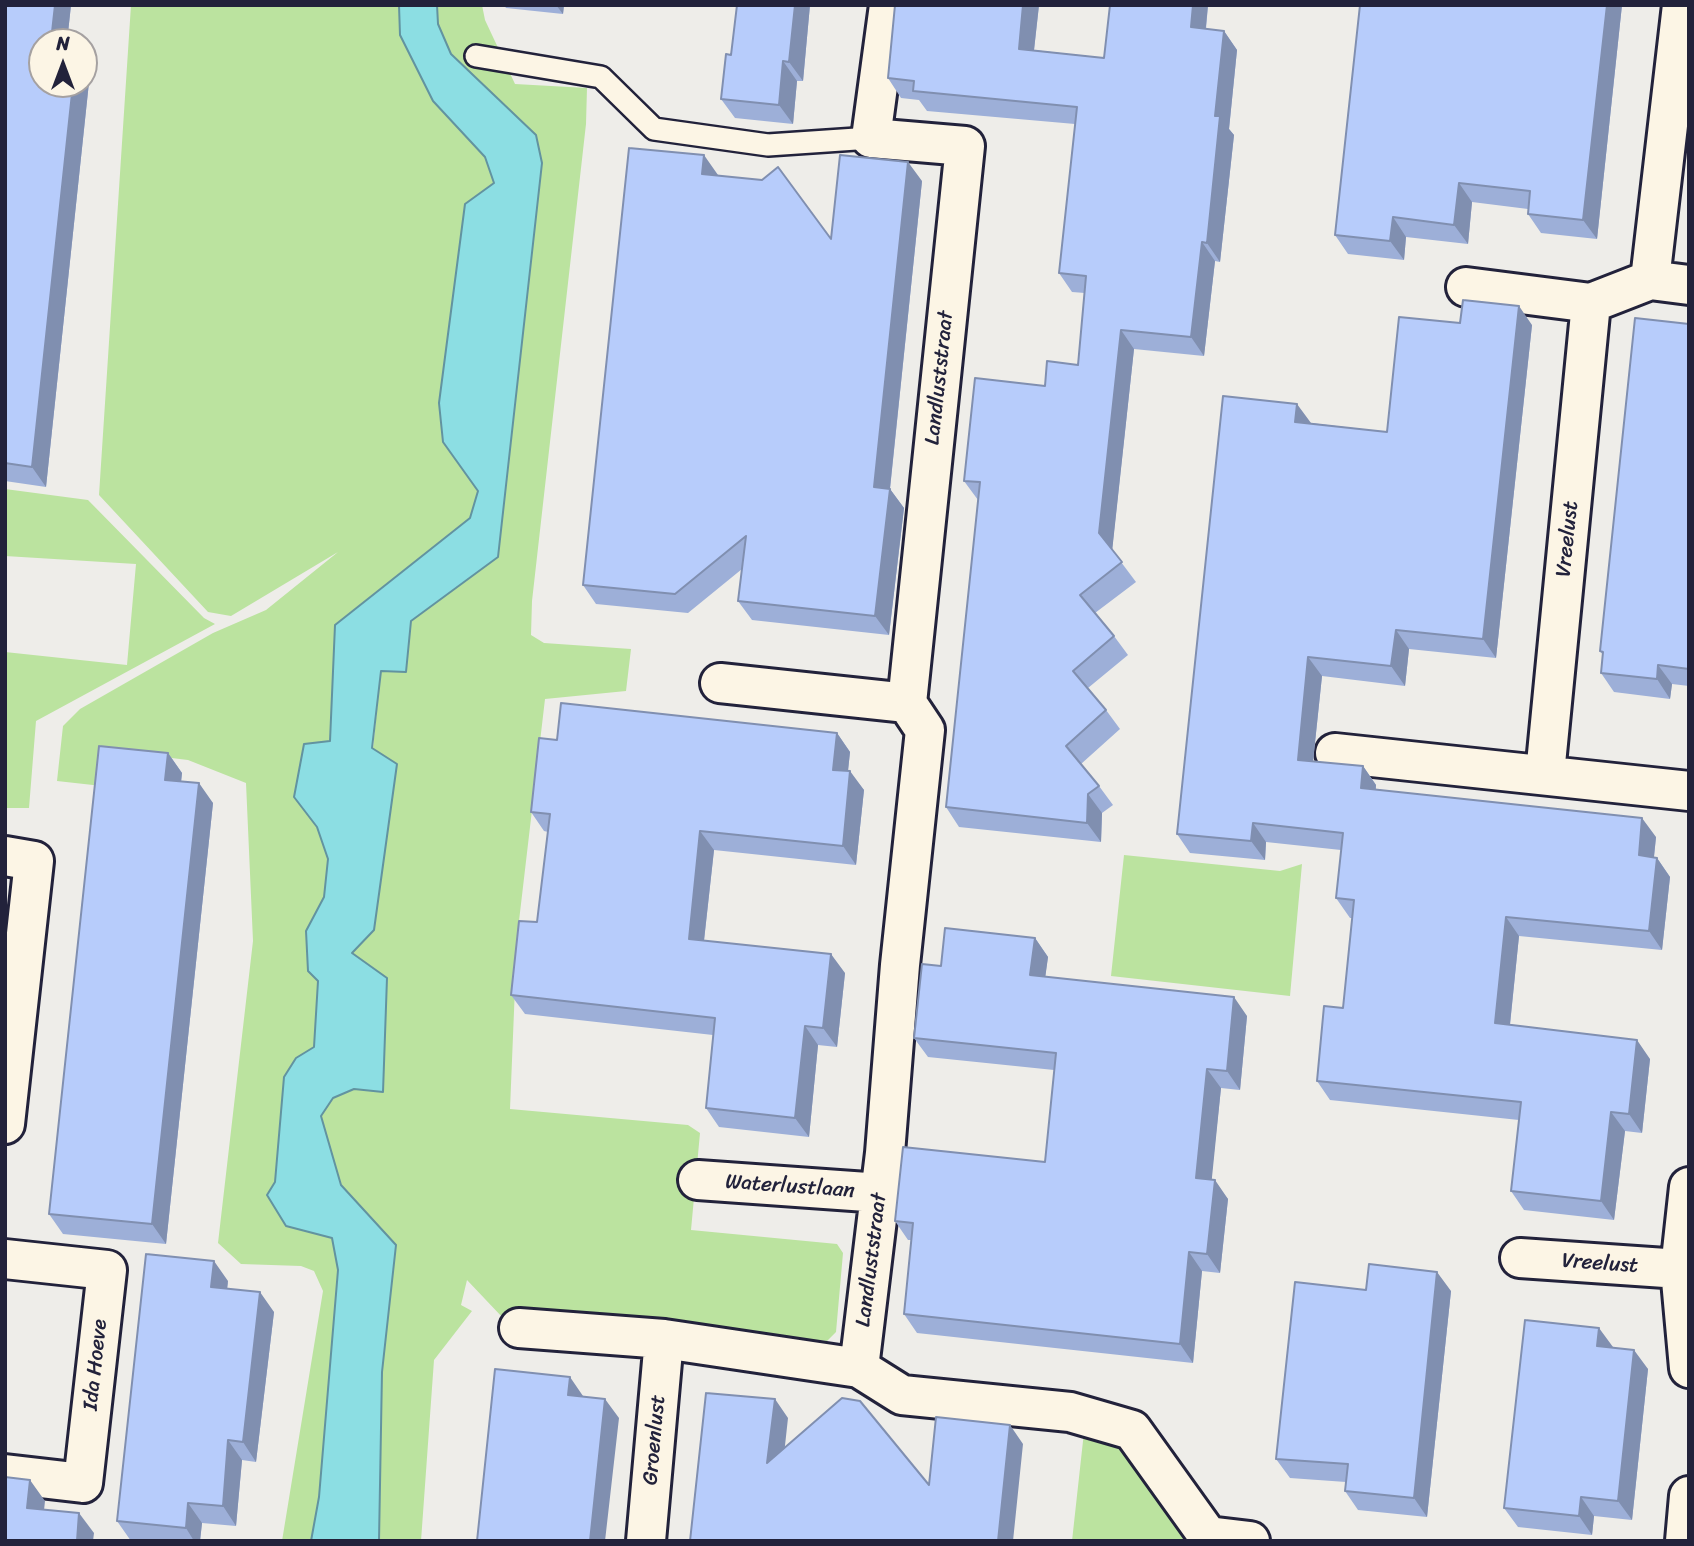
<!DOCTYPE html>
<style>
body{margin:0}
#map{position:relative;width:1694px;height:1546px;overflow:hidden;background:#eeede9;font-family:Sriracha,sans-serif}
canvas{display:block}
.frame{position:absolute;inset:0;border:7px solid #22223b;pointer-events:none}
.north{position:absolute;left:28px;top:28px;width:70px;height:70px;box-sizing:border-box;background:#fcf5e5;border:2px solid #a5a1a1;border-radius:50%;rotate:0deg;font-size:19px;font-weight:700;line-height:28px;text-align:center;color:#22223b}
.north::after{content:'';display:block;margin:auto;width:24px;height:32px;background:#22223b;clip-path:polygon(50% 0,100% 100%,50% 72%,0 100%)}
</style>
<div id="map">
<canvas width="1694" height="1546"></canvas>
<div class="frame"></div>
<div class="north">N</div>
</div>
<script>
const context = document.querySelector('canvas').getContext('2d');
context.lineJoin = 'round';
function fill(path, color) { context.fillStyle = color; context.fill(path, 'evenodd'); }
const poly = rows => new Path2D(rows.map(r => 'M' + r).join(''));
function stroke(path, color, width, dash) { context.strokeStyle = color; context.lineWidth = width; context.lineCap = dash ? 'butt' : 'round'; context.setLineDash(dash || []); context.stroke(path); }
function drawText(font, color, halo, rows, align = 'center') {
  context.font = font + ' Sriracha,sans-serif'; context.lineWidth = 6; context.setLineDash([]); context.textBaseline = 'middle'; context.strokeStyle = halo; context.fillStyle = color; for (const [text, x, y, turn = 0] of rows) {
    context.save(); context.translate(x, y); context.rotate((+turn || 0) * Math.PI / 180); context.textAlign = isNaN(turn) ? turn : align; if (halo) context.strokeText(text, 0, 0); context.fillText(text, 0, 0); context.restore();
  }
}
fill(poly([
 [131,5,399,5,400,35,433,101,485,157,494,183,443,442,478,491,470,518,335,625,330,741,295,796,317,827,328,859,324,897,306,931,318,981,314,1047,296,1058,285,1077,275,1182,286,1226,332,1238,338,1270,319,1497,311,1541,282,1541,323,1291,314,1271,301,1266,241,1264,218,1243,253,941,246,783,188,760,114,751,102,786,57,781,63,726,80,709,213,633,266,610,338,552,231,616,208,612,99,495],
 [437,5,482,5,485,20,515,84,587,88,586,124,532,601,531,635,544,643,631,649,626,691,545,699,517,938,510,1109,688,1125,700,1133,691,1230,837,1244,843,1253,836,1332,827,1341,503,1318,467,1280,461,1305,472,1311,434,1360,421,1541,379,1541,382,1372,396,1245,341,1185,321,1116,333,1098,354,1089,383,1092,352,953,381,670,406,671,411,621,498,557,536,135,451,54,438,24],
 [5,489,88,500,204,618,215,624,36,721,29,808,5,808,5,652,127,665,136,564,5,556],
 [1124,855,1280,871,1302,864,1290,996,1111,976],
 [1084,1432,1113,1440,1188,1541,1072,1541]
]), '#bbe39f');
const water = poly([
 [399,5,437,5,438,24,451,54,536,135,542,163,498,557,411,621,406,672,381,671,372,748,397,764,374,930,352,953,387,978,383,1092,354,1089,333,1098,321,1116,341,1185,396,1245,382,1372,379,1541,311,1541,319,1497,338,1270,332,1238,286,1226,267,1195,275,1182,284,1077,296,1058,314,1047,318,981,308,971,306,931,324,897,328,859,317,827,294,797,304,744,330,741,335,625,470,518,478,491,443,442,439,403,465,204,494,183,485,157,433,101,400,35,399,5]
]);
fill(water, '#8cdee3');
stroke(water, '#6293a0', 2);
const service = poly([
 [476,56,601,77,654,129,768,145,871,138]
]);
const minor = poly([
 [889,5,871,138,965,146,907,703,925,730,900,965,885,1153,859,1368,902,1395,1070,1412,1132,1430,1208,1536,1250,1541],
 [1650,280,1682,5],
 [1466,287,1591,303,1650,280,1689,285],
 [720,683,907,703],
 [1335,753,1689,791],
 [1545,774,1591,303],
 [5,856,34,861,5,1124],
 [698,1180,881,1193],
 [1689,1187,1680,1269,1689,1368],
 [1520,1258,1680,1269],
 [5,1259,107,1270,83,1483,5,1474],
 [519,1328,664,1339,859,1368],
 [646,1541,664,1339],
 [1685,1541,1689,1496]
]);
stroke(service, '#22223b', 26);
stroke(minor, '#22223b', 44);
stroke(service, '#fcf5e5', 21);
stroke(minor, '#fcf5e5', 38);
fill(poly([
 [5,5,71,5,68,33,84,84,84,42,92,54,46,487,5,481],
 [504,5,564,5,563,14,506,8],
 [737,5,810,5,803,81,797,81,793,124,735,118,721,99,731,55],
 [895,5,1039,5,1034,50,1104,58,1208,5,1206,29,1224,31,1237,50,1229,129,1234,135,1220,262,1215,261,1204,356,1134,349,1112,550,1136,582,1095,613,1114,636,1128,655,1088,688,1106,710,1120,729,1081,764,1099,786,1113,805,1102,813,1101,842,959,827,946,807,978,500,964,481,1045,386,1078,365,1085,293,1072,292,1059,273,1075,124,927,111,919,100,901,98,888,78],
 [1622,5,1597,239,1541,233,1528,214,1528,209,1472,202,1468,244,1406,237,1404,260,1348,254,1335,235],
 [717,175,831,239,922,181,890,489,904,508,889,635,752,620,738,601,742,569,688,613,596,604,583,585],
 [1460,323,1532,325,1496,658,1409,649,1405,686,1322,676,1313,762,1363,766,1376,785,1376,789,1656,837,1654,857,1657,858,1670,877,1662,950,1519,936,1510,1025,1650,1059,1642,1133,1625,1131,1614,1220,1524,1210,1511,1191,1519,1120,1330,1100,1317,1081,1343,1008,1352,918,1350,918,1336,898,1341,850,1266,842,1265,860,1190,853,1177,834,1311,423,1387,432],
 [1689,324,1689,686,1672,684,1670,699,1614,692,1601,673,1603,655,1600,651],
 [837,733,850,752,848,771,864,790,856,865,714,850,704,941,845,973,837,1047,818,1045,809,1137,719,1127,706,1108,713,1035,525,1014,511,995,537,922,548,832,544,831,531,812,557,740],
 [168,753,182,773,181,782,213,803,166,1244,63,1234,49,1214],
 [1035,938,1048,957,1045,977,1247,1016,1240,1090,1221,1088,1211,1180,1228,1199,1220,1273,1202,1271,1193,1363,917,1333,904,1314,911,1240,908,1240,895,1221,1045,1162,1054,1070,928,1057,914,1038,941,966],
 [228,1281,227,1289,274,1312,256,1462,242,1460,236,1526,202,1523,200,1541,131,1541,117,1521],
 [1366,1290,1451,1291,1427,1517,1358,1510,1345,1491,1346,1482,1290,1478,1276,1459],
 [1613,1347,1648,1369,1632,1520,1594,1516,1592,1535,1518,1527,1504,1508]
]), '#9dafd8');
fill(poly([
 [55,5,71,5,67,42,52,32],
 [556,5,564,5,563,14],
 [795,5,810,5,803,81,789,62],
 [1023,5,1039,5,1032,68,1019,49],
 [1193,5,1208,5,1204,46,1191,27],
 [1607,5,1622,5,1597,239,1583,220],
 [1224,31,1237,50,1229,129,1234,135,1220,262,1207,243,1215,116],
 [78,34,84,42,78,42],
 [84,42,92,54,46,487,32,467,73,84,84,84],
 [783,61,797,81,793,124,779,105],
 [704,155,718,175,715,193,702,174],
 [908,162,922,181,888,507,874,487],
 [1459,183,1472,202,1468,244,1454,225],
 [1393,217,1406,237,1404,260,1390,241],
 [1202,242,1215,261,1204,356,1191,337],
 [1519,306,1532,325,1496,658,1483,639],
 [1121,330,1134,349,1112,552,1099,533],
 [1297,404,1311,423,1309,441,1295,422],
 [890,489,904,508,889,635,875,616],
 [1396,630,1409,649,1405,686,1391,666],
 [1308,657,1322,676,1311,780,1298,760],
 [1658,665,1672,684,1670,699,1657,679],
 [837,733,850,752,846,789,833,770],
 [168,753,182,773,179,800,165,780],
 [1363,766,1376,785,1374,807,1361,788],
 [850,771,864,790,856,865,843,846],
 [199,783,213,803,166,1244,152,1224],
 [1088,794,1102,813,1101,842,1087,823],
 [1642,818,1656,837,1652,875,1639,855],
 [1253,823,1266,842,1265,860,1251,841],
 [700,831,714,850,702,958,689,939],
 [1657,858,1670,877,1662,950,1649,931],
 [1506,917,1519,936,1508,1043,1495,1023],
 [1035,938,1048,957,1043,994,1030,975],
 [831,954,845,973,837,1047,823,1028],
 [1234,997,1247,1016,1240,1090,1227,1071],
 [805,1026,818,1045,809,1137,795,1118],
 [1637,1040,1650,1059,1642,1133,1629,1114],
 [1207,1069,1221,1088,1210,1197,1196,1178],
 [1611,1112,1625,1131,1614,1220,1601,1201],
 [1215,1180,1228,1199,1220,1273,1207,1254],
 [1189,1252,1202,1271,1193,1363,1180,1344],
 [214,1261,228,1281,225,1307,211,1287],
 [1437,1272,1451,1291,1427,1517,1414,1498],
 [260,1292,274,1312,256,1462,243,1442],
 [1599,1328,1613,1347,1611,1365,1597,1346],
 [1634,1350,1648,1369,1632,1520,1618,1501],
 [570,1377,583,1396,581,1414,568,1395],
 [605,1399,619,1418,605,1541,590,1541],
 [775,1399,788,1418,781,1482,767,1463],
 [1010,1425,1023,1444,1013,1541,998,1541],
 [228,1440,242,1460,236,1526,223,1506],
 [30,1480,45,1501,42,1529,27,1508],
 [1581,1497,1594,1516,1592,1535,1579,1516],
 [188,1503,202,1523,200,1541,194,1541,186,1528],
 [79,1513,94,1533,93,1541,77,1541]
]), '#808fb0');
const building = poly([
 [5,5,55,5,52,32,78,34,78,42,42,42,42,84,73,84,32,467,5,463,5,5],
 [737,5,795,5,789,62,783,61,779,105,721,99,726,54,731,55,737,5],
 [895,5,1023,5,1019,49,1104,58,1110,5,1193,5,1191,27,1224,31,1215,116,1220,116,1207,243,1202,242,1191,337,1121,330,1099,533,1122,562,1080,595,1114,636,1073,671,1106,710,1066,746,1099,786,1088,794,1087,823,946,807,980,482,964,481,975,378,1045,386,1047,361,1078,365,1086,276,1059,273,1077,107,913,91,914,81,888,78,895,5],
 [1360,5,1607,5,1583,220,1528,214,1530,191,1459,183,1454,225,1393,217,1390,241,1335,235,1360,5],
 [629,148,704,155,702,174,762,180,778,167,831,239,840,155,908,162,874,487,890,489,875,616,738,601,746,536,675,594,583,585,629,148],
 [1463,300,1519,306,1483,639,1396,630,1391,666,1308,657,1298,760,1363,766,1361,788,1642,818,1639,855,1657,858,1649,931,1506,917,1495,1023,1637,1040,1629,1114,1611,1112,1601,1201,1511,1191,1521,1102,1317,1081,1324,1006,1343,1008,1354,900,1336,898,1343,833,1253,823,1251,841,1177,834,1223,396,1297,404,1295,422,1387,432,1399,317,1460,323,1463,300],
 [1635,318,1689,324,1689,669,1658,665,1657,679,1601,673,1603,652,1600,651,1635,318],
 [561,703,837,733,833,770,850,771,843,846,700,831,689,939,831,954,823,1028,805,1026,795,1118,706,1108,715,1018,511,995,519,921,537,922,550,814,531,812,539,738,557,740,561,703],
 [99,746,168,753,165,780,199,783,152,1224,49,1214,99,746],
 [945,928,1035,938,1030,975,1234,997,1227,1071,1207,1069,1196,1178,1215,1180,1207,1254,1189,1252,1180,1344,904,1314,913,1223,895,1221,903,1147,1045,1162,1056,1053,914,1038,922,964,941,966,945,928],
 [146,1254,214,1261,211,1287,260,1292,243,1442,228,1440,223,1506,188,1503,186,1528,117,1521,146,1254],
 [1369,1264,1437,1272,1414,1498,1345,1491,1348,1464,1276,1459,1295,1282,1366,1290,1369,1264],
 [1525,1320,1599,1328,1597,1346,1634,1350,1618,1501,1581,1497,1579,1516,1504,1508,1525,1320],
 [495,1369,570,1377,568,1395,605,1399,590,1541,477,1541,495,1369],
 [706,1393,775,1399,767,1463,842,1398,860,1401,929,1485,936,1417,1010,1425,998,1541,690,1541,706,1393],
 [5,1477,30,1480,27,1508,79,1513,77,1541,5,1541,5,1477]
]);
fill(building, '#b7ccfb');
stroke(building, '#808fb0', 2);
drawText('21px', '#22223b', '#fcf5e5', [
 ["Landluststraat",940,378,-84],
 ["Vreelust",1568,539,-84],
 ["Waterlustlaan",790,1187,4],
 ["Landluststraat",872,1260,-83],
 ["Vreelust",1600,1264,4],
 ["Ida Hoeve",96,1365,-84],
 ["Groenlust",655,1440,-85]
]);
</script>
